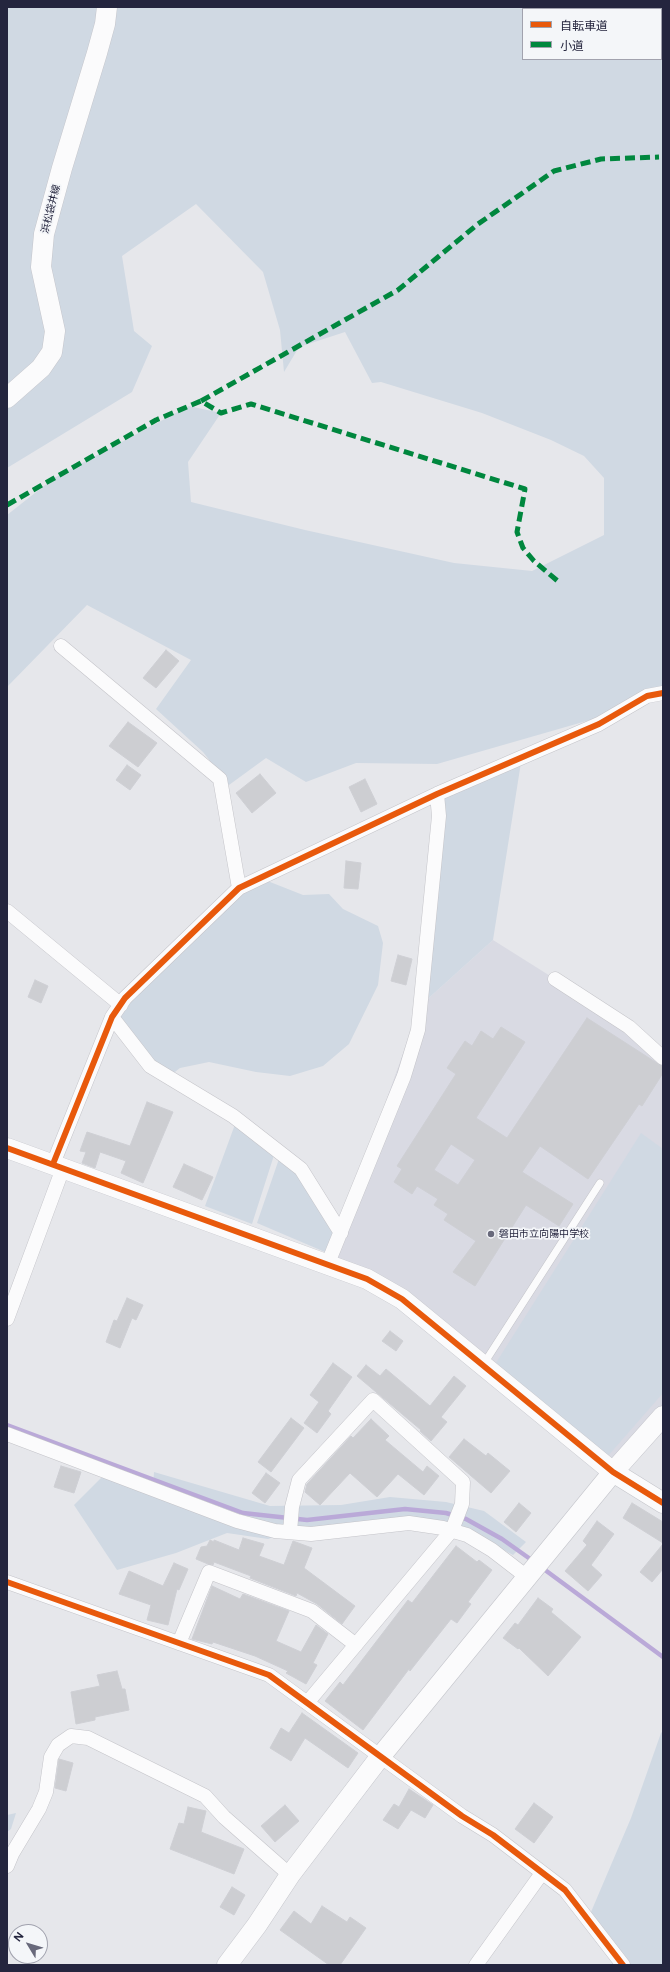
<!DOCTYPE html>
<meta charset="utf-8">
<style>
body{margin:0}
#map{position:relative;width:670px;height:1972px;overflow:hidden;background:#e6e7eb;font-family:Figtree,"Noto Sans JP",sans-serif}
canvas{display:block}
.frame{position:absolute;inset:0;border:8px solid #24253e;pointer-events:none}
.legend{position:absolute;left:522px;top:8px;width:140px;height:52px;box-sizing:border-box;background:#f4f6f9;border:1px solid #a1a2ae;margin:0;padding:5px 7px;list-style:none;font-size:12px;color:#24253e}
.legend li{display:flex;align-items:center;gap:8px;height:20px}
.legend b{width:20px;border:1px solid #a1a2ae}
.north{position:absolute;left:8px;top:1924px;width:40px;height:40px;box-sizing:border-box;background:#f4f6f9;border:1px solid #a1a2ae;border-radius:50%;rotate:308deg;font-size:11px;font-weight:700;line-height:16px;text-align:center;color:#24253e}
.north::after{content:'';display:block;margin:auto;width:14px;height:18px;background:#68697b;clip-path:polygon(50% 0,100% 100%,50% 72%,0 100%)}
</style>
<div id="map">
<canvas width="670" height="1972"></canvas>
<div class="frame"></div>
<ul class="legend">
<li><b style="height:5px;background:#e8590c"></b>自転車道</li>
<li><b style="height:5px;background:#00873e"></b>小道</li>
</ul>
<div class="north">N</div>
</div>
<script>
const context = document.querySelector('canvas').getContext('2d');
context.lineJoin = 'round';
function fill(path, color) { context.fillStyle = color; context.fill(path, 'evenodd'); }
const poly = rows => new Path2D(rows.map(r => 'M' + r).join(''));
function stroke(path, color, width, dash) { context.strokeStyle = color; context.lineWidth = width; context.lineCap = dash ? 'butt' : 'round'; context.setLineDash(dash || []); context.stroke(path); }
function drawText(font, color, halo, rows, align = 'center') {
  context.font = font + ' Figtree,"Noto Sans JP",sans-serif'; context.lineWidth = 3.5; context.setLineDash([]); context.textBaseline = 'middle'; context.strokeStyle = halo; context.fillStyle = color; for (const [text, x, y, turn = 0] of rows) {
    context.save(); context.translate(x, y); context.rotate((+turn || 0) * Math.PI / 180); context.textAlign = isNaN(turn) ? turn : align; if (halo) context.strokeText(text, 0, 0); context.fillText(text, 0, 0); context.restore();
  }
}
fill(poly([
 [493,940,555,979,663,1057,663,1421,613,1472,397,1296,328,1263,420,1006]
]), '#d9dae3');
fill(poly([
 [7,7,663,7,663,699,437,764,356,763,306,782,266,758,229,785,203,752,156,709,191,660,87,605,7,687,7,515,54,478,189,406,221,413,188,462,191,502,305,530,454,563,532,571,604,535,604,478,584,456,551,440,482,413,381,382,372,383,345,332,299,347,284,372,280,330,263,272,196,204,122,256,134,331,152,346,132,392,7,468],
 [523,9,661,9,661,59,523,59],
 [522,756,493,940,420,1006,437,794],
 [260,878,303,895,329,894,343,909,378,926,383,943,378,985,349,1044,323,1066,290,1076,256,1072,209,1062,180,1068,167,1078,112,1017,239,888],
 [237,1119,276,1149,252,1224,205,1206],
 [641,1133,663,1149,663,1393,607,1457,494,1366],
 [281,1153,341,1233,332,1255,257,1223],
 [107,1472,153,1489,154,1472,270,1506,341,1505,390,1497,446,1502,484,1511,526,1542,513,1555,465,1529,286,1532,268,1539,227,1533,176,1553,117,1570,74,1505],
 [663,1731,663,1965,623,1965,588,1919,631,1818,661,1733],
 [16,1813,11,1829,7,1832,7,1815]
]), '#d0d9e3');
stroke(poly([
 [7,1425,243,1513,307,1520,405,1509,446,1513,466,1519,502,1539,533,1561],
 [541,1567,663,1657]
]), '#baa9d8', 4.5);
const building = poly([
 [166,650,179,661,156,688,143,678,166,650],
 [128,722,157,743,138,767,109,746,128,722],
 [127,765,141,775,130,790,116,780,127,765],
 [260,774,276,793,252,813,236,793,260,774],
 [365,779,377,804,361,812,349,787,365,779],
 [346,861,361,863,358,889,344,888,346,861],
 [398,955,412,959,406,985,391,981,398,955],
 [35,980,48,986,41,1003,28,997,35,980],
 [587,1018,663,1067,663,1073,642,1106,639,1104,588,1179,540,1146,522,1172,573,1204,559,1226,526,1205,475,1286,453,1272,476,1241,444,1220,448,1214,434,1205,438,1199,417,1186,412,1194,394,1182,402,1169,397,1166,456,1074,447,1068,465,1041,472,1046,481,1031,493,1039,501,1027,525,1042,476,1118,507,1138,587,1018],
 [451,1144,475,1160,458,1185,434,1170,451,1144],
 [147,1102,173,1112,143,1183,121,1173,126,1161,100,1152,95,1168,82,1163,86,1152,80,1151,87,1132,130,1146,147,1102],
 [184,1164,213,1177,202,1200,173,1187,184,1164],
 [127,1298,143,1305,136,1320,132,1318,120,1348,106,1342,114,1320,117,1321,127,1298],
 [390,1331,403,1341,396,1351,382,1341,390,1331],
 [333,1363,352,1377,328,1411,331,1414,317,1433,304,1423,319,1402,310,1395,333,1363],
 [366,1365,380,1376,386,1369,430,1406,454,1376,466,1386,441,1417,447,1422,431,1441,420,1431,421,1430,357,1376,366,1365],
 [291,1418,304,1428,271,1472,258,1462,291,1418],
 [371,1419,389,1436,385,1440,423,1472,427,1466,439,1476,424,1495,398,1474,377,1497,350,1473,320,1505,305,1492,307,1484,351,1436,353,1438,371,1419],
 [464,1439,486,1456,488,1453,510,1471,491,1493,449,1457,464,1439],
 [61,1466,81,1472,74,1493,54,1487,61,1466],
 [266,1473,280,1483,265,1503,252,1493,266,1473],
 [519,1503,531,1513,516,1532,504,1522,519,1503],
 [632,1503,663,1522,663,1543,623,1518,632,1503],
 [597,1521,614,1534,591,1565,602,1575,588,1591,565,1571,587,1545,583,1541,597,1521],
 [243,1538,264,1544,259,1556,284,1565,293,1541,312,1548,304,1568,355,1606,342,1624,317,1604,297,1593,296,1596,250,1578,251,1576,214,1562,213,1565,208,1564,196,1559,201,1547,207,1546,210,1540,214,1542,214,1540,239,1550,243,1538],
 [663,1544,663,1569,652,1582,640,1572,663,1544],
 [456,1546,477,1562,479,1560,492,1570,468,1602,471,1604,457,1623,451,1619,410,1671,409,1669,363,1730,325,1701,340,1682,343,1685,408,1600,412,1603,456,1546],
 [174,1563,188,1569,179,1590,177,1589,168,1625,147,1620,151,1605,119,1594,129,1571,163,1586,174,1563],
 [212,1586,240,1599,243,1594,289,1611,276,1641,301,1652,316,1625,328,1634,313,1663,317,1665,306,1684,286,1673,288,1671,255,1656,213,1642,212,1644,192,1639,212,1586],
 [538,1598,553,1609,551,1612,581,1637,548,1676,519,1648,518,1649,503,1638,515,1623,518,1625,538,1598],
 [117,1671,122,1689,125,1689,129,1710,95,1717,95,1720,76,1724,71,1692,100,1686,97,1675,117,1671],
 [302,1713,358,1753,348,1768,305,1738,291,1761,270,1748,281,1728,289,1733,302,1713],
 [59,1759,73,1763,66,1791,55,1788,59,1759],
 [409,1789,433,1805,425,1818,411,1810,398,1829,383,1820,394,1804,399,1807,409,1789],
 [534,1803,553,1817,534,1843,515,1829,534,1803],
 [285,1805,299,1821,275,1842,261,1826,285,1805],
 [188,1807,206,1811,201,1832,244,1849,234,1874,170,1849,179,1823,184,1824,188,1807],
 [232,1887,245,1895,234,1915,220,1907,232,1887],
 [322,1906,347,1922,350,1917,366,1928,340,1965,329,1965,280,1930,294,1911,311,1924,322,1906]
]);
fill(building, '#cdced2');
stroke(building, '#cecfd4', 1);
const lane = poly([
 [483,1365,600,1183]
]);
const street = poly([
 [61,646,220,779,239,888],
 [7,911,121,1005],
 [555,979,629,1027,663,1058],
 [112,1017,150,1066,233,1116,301,1169,341,1233],
 [53,1164,112,1017,125,998,239,888,437,794,599,724,647,696,663,693],
 [328,1263,404,1076,418,1030,439,816,437,794],
 [7,1319,63,1168],
 [7,1434,237,1521,275,1531,311,1534,409,1523,443,1528,467,1535,492,1550,527,1577],
 [290,1532,292,1507,299,1480,373,1400,463,1482,462,1504,452,1530,307,1703],
 [7,1582,269,1675,462,1816,493,1835,565,1890,623,1965],
 [179,1643,209,1572,312,1611,356,1645],
 [7,1866,12,1854,39,1809,46,1792,51,1757,58,1745,71,1736,88,1738,205,1796,224,1817,290,1875],
 [476,1965,542,1873]
]);
const secondary = poly([
 [7,398,41,368,52,352,55,331,41,267,44,234,62,168,97,53,105,24,107,7],
 [7,1148,367,1279,402,1299,613,1472,663,1503],
 [227,1965,257,1925,290,1875,380,1757,613,1472,663,1416]
]);
stroke(lane, '#c4c4c9', 8);
stroke(street, '#c4c4c9', 15);
stroke(secondary, '#c4c5cb', 21);
stroke(lane, '#fbfbfc', 7);
stroke(street, '#fbfbfc', 14);
stroke(secondary, '#fbfbfc', 20);
stroke(poly([
 [201,401,398,290,478,224,554,171,601,159,659,157],
 [7,505,156,420,201,401,221,413,251,404,525,489,517,532,523,548,534,561,560,583]
]), '#00873e', 5, [10, 5]);
stroke(poly([
 [7,1148,367,1279,402,1299,613,1472,663,1503],
 [53,1164,112,1017,125,998,239,888,437,794,599,724,647,696,663,693],
 [7,1582,269,1675,462,1816,493,1835,565,1890,623,1965]
]), '#e8590c', 6);
for (const [x, y, r, color] of [
 [491,1234,4,"#68697b"]
]) { const dot = new Path2D(); dot.arc(x, y, r, 0, 2 * Math.PI); context.fillStyle = color; context.fill(dot); stroke(dot, '#f4f6f9', 1.5); }
drawText('10px', '#24253e', '#f4f6f9', [
 ["浜松袋井線",51,209,-76]
]);
drawText('10px', '#24253e', '#f4f6f9', [
 ["磐田市立向陽中学校",499,1234]
], 'left');
</script>
